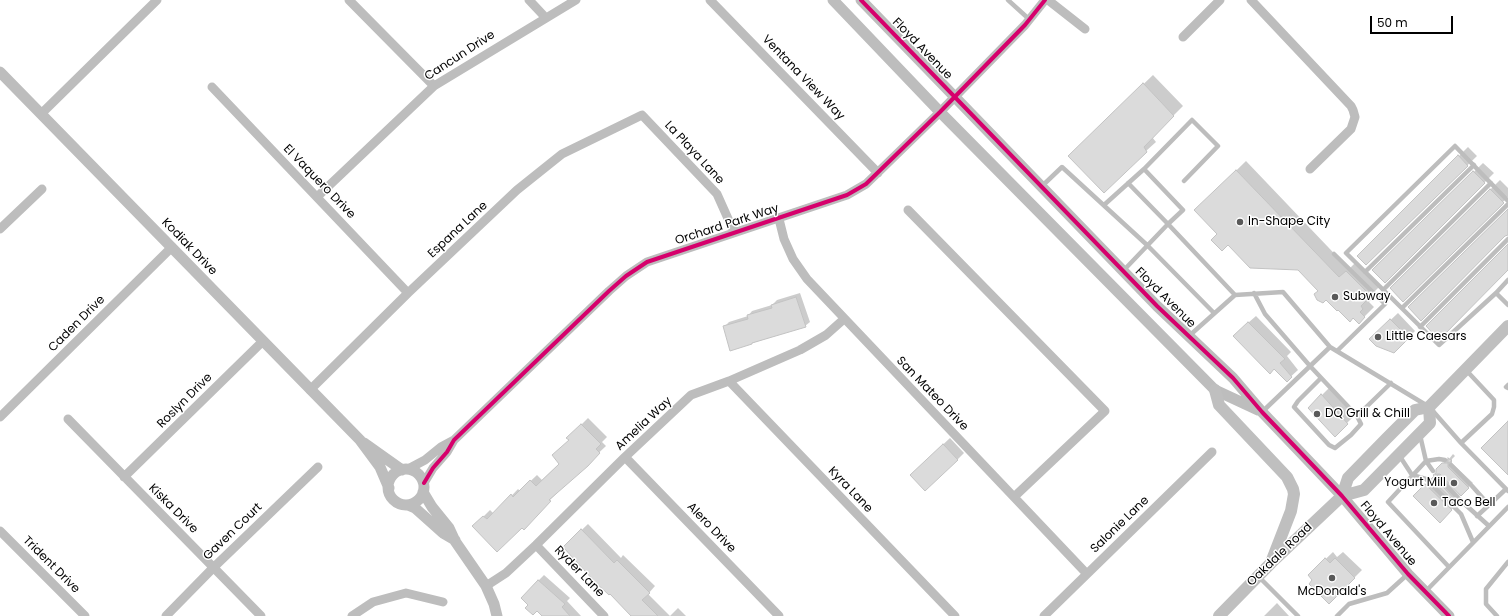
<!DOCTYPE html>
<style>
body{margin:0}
#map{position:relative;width:1508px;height:616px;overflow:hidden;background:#fff;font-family:Poppins,sans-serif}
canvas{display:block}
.scale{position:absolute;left:1370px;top:16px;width:83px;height:18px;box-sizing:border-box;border:2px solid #000;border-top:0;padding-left:5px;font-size:12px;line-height:14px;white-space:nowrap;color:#000;-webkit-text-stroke:3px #fff;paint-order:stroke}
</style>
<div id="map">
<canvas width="1508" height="616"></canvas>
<div class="scale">50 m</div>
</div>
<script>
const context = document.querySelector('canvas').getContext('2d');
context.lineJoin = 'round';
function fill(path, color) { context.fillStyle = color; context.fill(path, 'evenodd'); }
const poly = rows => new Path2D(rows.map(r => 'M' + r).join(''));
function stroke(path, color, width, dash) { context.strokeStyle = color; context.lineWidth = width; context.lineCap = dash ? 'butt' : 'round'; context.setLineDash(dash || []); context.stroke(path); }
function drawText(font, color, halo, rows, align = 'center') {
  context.font = font + ' Poppins,sans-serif'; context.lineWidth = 3; context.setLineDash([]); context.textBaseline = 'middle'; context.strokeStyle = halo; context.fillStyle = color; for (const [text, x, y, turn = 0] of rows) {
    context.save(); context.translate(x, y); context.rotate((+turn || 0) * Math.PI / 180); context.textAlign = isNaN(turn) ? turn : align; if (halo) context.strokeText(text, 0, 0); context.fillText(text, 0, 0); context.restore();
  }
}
fill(poly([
 [1153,75,1183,106,1152,137,1156,142,1146,151,1078,147],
 [1468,147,1477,156,1366,264,1358,256],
 [1246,161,1349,269,1356,262,1379,287,1370,296,1372,299,1369,302,1374,307,1359,322,1354,317,1326,298,1298,269,1218,234,1196,210],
 [1483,163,1494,173,1385,282,1373,270],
 [1500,180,1508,188,1508,197,1403,301,1391,288],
 [800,293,810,322,805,326,731,350,724,327,729,322,748,316,752,311,772,305,777,300],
 [1398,313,1415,331,1394,352,1378,332],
 [1256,316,1291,352,1287,356,1298,370,1287,380,1241,329],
 [1329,388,1354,416,1335,435,1309,408],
 [588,418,607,437,602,442,606,446,555,494,556,494,522,527,474,526,490,510,494,514,518,489,520,491,537,475,542,480,560,463,570,440,568,438],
 [950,438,964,453,957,460,918,468],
 [1453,454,1455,456,1452,459,1452,463,1473,483,1461,494,1450,483,1449,484,1460,496,1456,500,1458,503,1440,521,1421,489,1435,476,1434,475,1437,472,1437,469,1447,459,1449,459],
 [588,524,621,558,623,555,655,586,648,594,670,616,632,616,564,547],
 [1333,552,1337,557,1343,552,1362,570,1329,603,1314,580,1309,575],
 [544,575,570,598,567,601,581,616,543,616,538,581],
 [1277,603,1289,616,1264,616],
 [678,608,686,616,670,616]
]), '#0003');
const building = poly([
 [1143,83,1174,116,1144,147,1147,152,1104,193,1068,156,1143,83],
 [1458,155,1468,166,1366,265,1357,256,1458,155],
 [1236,170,1339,277,1346,271,1371,296,1361,306,1363,309,1360,312,1365,317,1359,324,1353,318,1350,322,1338,310,1337,311,1326,300,1323,303,1317,300,1314,294,1318,291,1298,270,1250,268,1228,245,1222,251,1211,240,1217,234,1194,210,1236,170],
 [1473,171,1485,183,1385,283,1372,270,1473,171],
 [1490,189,1504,203,1403,302,1390,288,1490,189],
 [1508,209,1508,235,1505,236,1421,321,1408,307,1508,209],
 [1508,244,1508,270,1439,340,1426,326,1508,244],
 [796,297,806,327,752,343,752,344,730,351,723,326,748,319,747,315,772,308,771,305,796,297],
 [1390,319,1409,338,1394,353,1376,346,1369,339,1390,319],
 [1248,322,1285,359,1280,363,1292,377,1287,382,1274,369,1270,374,1233,336,1248,322],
 [1321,394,1348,424,1335,437,1308,408,1321,394],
 [1508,421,1508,475,1481,448,1508,421],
 [581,424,601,444,596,449,600,453,588,466,549,500,551,501,524,530,522,528,497,552,472,526,483,516,487,519,511,494,513,497,530,480,536,486,559,464,552,455,569,440,566,438,581,424],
 [943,444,958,460,925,491,910,475,943,444],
 [1448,458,1452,461,1448,463,1448,467,1469,488,1461,496,1440,474,1436,474,1434,477,1456,501,1455,502,1431,479,1434,476,1433,475,1436,473,1436,469,1442,463,1448,463,1448,458],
 [1425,484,1452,510,1440,523,1413,496,1425,484],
 [581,529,614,563,617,560,650,593,642,600,658,616,631,616,610,594,609,595,595,582,563,547,581,529],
 [1325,558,1330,563,1335,558,1355,578,1329,604,1309,584,1312,580,1308,575,1325,558],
 [538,580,565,604,562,607,570,616,542,616,537,611,533,615,525,608,528,605,521,598,538,580]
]);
fill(building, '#dbdbdb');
stroke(building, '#c3c3c3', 1);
stroke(poly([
 [1008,0,1030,20],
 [1144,169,1192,120,1218,146,1184,181],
 [1041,187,1062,167,1147,245,1214,313],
 [1508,201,1455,146,1346,253,1439,345,1496,293,1508,280],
 [1104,205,1144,169,1183,210,1168,224,1128,183],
 [1334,254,1385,304,1337,351],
 [1124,270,1168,224,1235,295,1283,292,1330,347],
 [1365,272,1474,165],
 [1383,290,1491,183],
 [1254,293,1265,314,1310,366,1357,416,1391,383],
 [1496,293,1508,305],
 [1402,308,1508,204],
 [1420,327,1508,239],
 [1189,336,1235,295],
 [1321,378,1298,401,1294,407,1329,445,1335,448,1351,435,1361,424,1357,416],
 [1508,385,1506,387,1508,388],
 [1432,410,1461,443,1508,491],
 [1262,412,1330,347,1426,405],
 [1420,435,1426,461,1388,502,1449,567],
 [1461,443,1492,414,1494,407,1494,400,1466,370],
 [1399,455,1412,475,1426,479,1461,514,1473,542],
 [1451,465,1472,486,1489,505,1506,489],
 [1433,471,1426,461,1439,459,1445,460],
 [1438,477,1458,498,1489,526],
 [1477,516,1489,505],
 [1258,576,1298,616],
 [1425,592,1508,507],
 [1337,616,1349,604,1387,593,1408,574],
 [1497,616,1486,604,1486,589,1508,562]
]), '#bdbdbd', 4.5);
stroke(poly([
 [349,0,434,86],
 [529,0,545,17],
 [710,0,878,173],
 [1048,0,1085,29],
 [1251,0,1351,106,1353,110,1355,117,1351,129,1310,169],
 [1183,37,1220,0],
 [212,87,408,293],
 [41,114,157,0],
 [317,197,434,86,576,0],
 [908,210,1105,411,1014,497],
 [779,219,784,239,793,259,807,279,1087,574],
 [0,229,42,189],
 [729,381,955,616],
 [310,390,408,293,517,190,562,154,642,115,717,194,734,232],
 [0,417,172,247],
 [68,419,261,616],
 [625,457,779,616],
 [408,469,425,460,441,447,454,440],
 [124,477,263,341],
 [424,483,433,468,447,452,454,440,609,291,626,276,647,262,847,195,866,184,940,112,1025,25,1045,0],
 [0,531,85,616],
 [536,545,604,616],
 [486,586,506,573,536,545,625,457,691,395,729,381,800,350,826,335,844,319],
 [166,616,213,568,318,467],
 [352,616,373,602,406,593,443,602],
 [1044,616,1212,452]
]), '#bdbdbd', 9);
stroke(poly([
 [833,0,940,112,1215,390,1258,410],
 [861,0,1157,306,1233,378,1262,412,1342,496,1408,574,1449,616],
 [0,72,360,440,380,467,389,488],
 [364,443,402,470],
 '388 487a18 18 0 1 1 36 0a18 18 0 1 1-36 0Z',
 [423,492,432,507,449,528,455,541,486,586,494,604,497,616],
 [408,505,415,508,443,533,455,540]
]), '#bdbdbd', 11);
stroke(poly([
 [1215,390,1219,405,1287,477,1293,489,1294,494,1291,511,1272,560],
 [1342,496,1348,478,1387,438,1415,410,1429,407,1508,326],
 [1219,616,1271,563,1342,496,1364,490,1430,423,1429,407]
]), '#bfbfbf', 12);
stroke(poly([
 [861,0,1157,306,1233,378,1262,412,1342,496,1408,574,1449,616],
 [424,483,433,468,447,452,454,440,609,291,626,276,647,262,847,195,866,184,940,112,1025,25,1045,0]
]), '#d6006c', 4);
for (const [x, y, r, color] of [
 [1240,222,4,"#595959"],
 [1335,297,4,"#595959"],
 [1378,337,4,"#595959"],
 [1317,414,4,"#595959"],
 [1454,483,4,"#595959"],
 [1434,503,4,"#595959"],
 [1332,578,4,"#595959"]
]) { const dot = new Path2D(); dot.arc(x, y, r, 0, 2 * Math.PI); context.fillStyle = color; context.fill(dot); stroke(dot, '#fff', 1.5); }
drawText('12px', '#000', '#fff', [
 ["Floyd Avenue",922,49,46],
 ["Cancun Drive",460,56,-33],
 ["Ventana View Way",803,78,46],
 ["La Playa Lane",694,153,47],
 ["El Vaquero Drive",319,182,46],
 ["Orchard Park Way",727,225,-18],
 ["Espana Lane",458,230,-43],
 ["Kodiak Drive",189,247,46],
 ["Floyd Avenue",1165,298,45],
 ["Caden Drive",77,324,-45],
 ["San Mateo Drive",932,394,46],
 ["Roslyn Drive",185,401,-45],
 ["Amelia Way",644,424,-43],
 ["Kyra Lane",850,490,46],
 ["Kiska Drive",173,509,45],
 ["Salonie Lane",1120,525,-44],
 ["Alero Drive",711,528,46],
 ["Gaven Court",233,532,-44],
 ["Floyd Avenue",1388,534,50],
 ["Oakdale Road",1280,555,-44],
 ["Trident Drive",51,565,45],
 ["Ryder Lane",579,572,46]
]);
drawText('12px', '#000', '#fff', [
 ["In-Shape City",1248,222],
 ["Subway",1343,297],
 ["Little Caesars",1386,337],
 ["DQ Grill & Chill",1325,414],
 ["Yogurt Mill",1446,483,"right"],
 ["Taco Bell",1442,503],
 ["McDonald's",1332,592,"center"]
], 'left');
</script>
